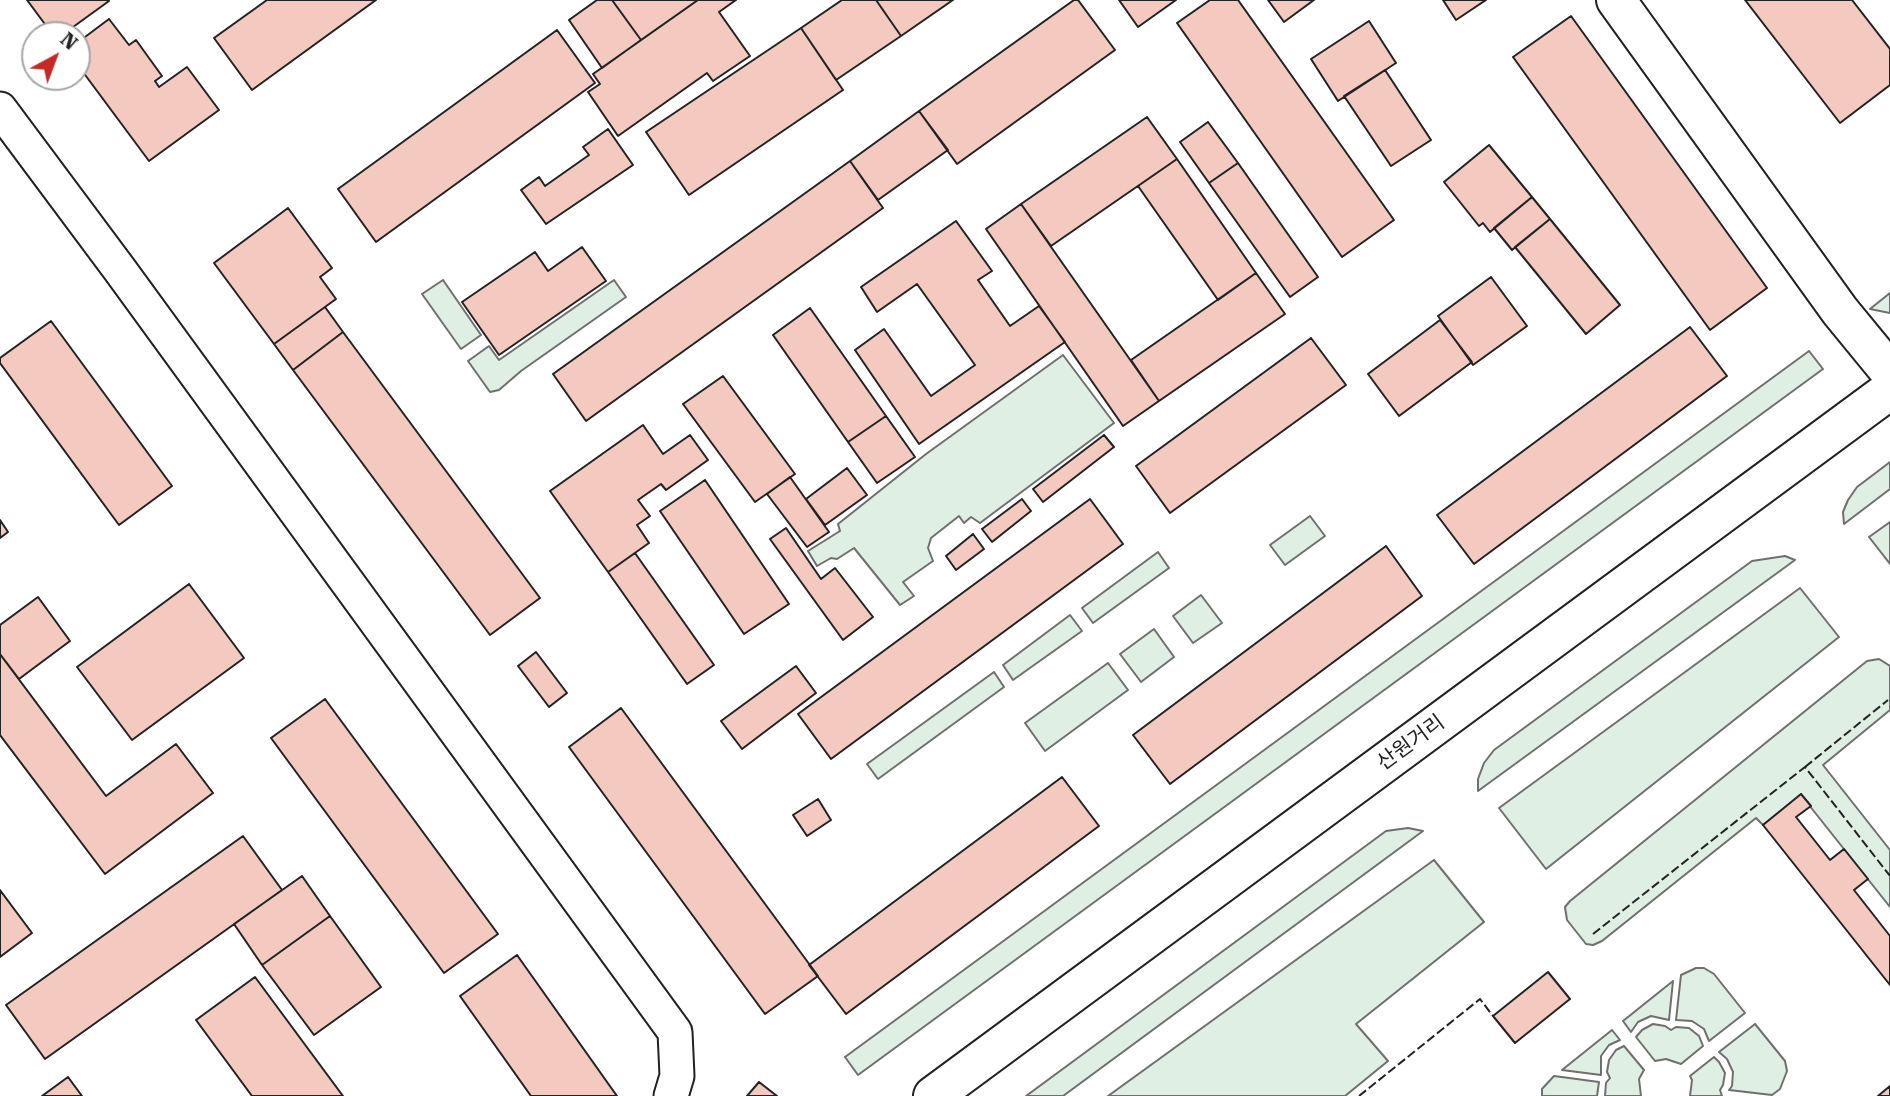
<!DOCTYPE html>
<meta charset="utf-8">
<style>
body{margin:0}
#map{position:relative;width:1890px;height:1096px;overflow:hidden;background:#fff;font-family:"Roboto Serif",serif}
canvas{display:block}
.north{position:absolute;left:21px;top:21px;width:70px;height:70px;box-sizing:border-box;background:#fff;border:2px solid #a7a7a7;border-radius:50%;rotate:41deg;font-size:19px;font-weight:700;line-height:28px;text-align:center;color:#222}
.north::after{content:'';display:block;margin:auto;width:24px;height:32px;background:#c62828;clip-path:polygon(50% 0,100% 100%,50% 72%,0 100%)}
</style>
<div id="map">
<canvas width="1890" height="1096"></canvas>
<div class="north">N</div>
</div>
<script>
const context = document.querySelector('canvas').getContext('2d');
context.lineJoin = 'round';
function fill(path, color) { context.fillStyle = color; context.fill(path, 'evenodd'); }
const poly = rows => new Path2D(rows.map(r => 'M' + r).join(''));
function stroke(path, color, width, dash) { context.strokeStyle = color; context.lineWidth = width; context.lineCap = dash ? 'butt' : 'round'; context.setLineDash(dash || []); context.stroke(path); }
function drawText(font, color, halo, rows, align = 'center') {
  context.font = font + ' "Roboto Serif","Noto Sans KR",serif'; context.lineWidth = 5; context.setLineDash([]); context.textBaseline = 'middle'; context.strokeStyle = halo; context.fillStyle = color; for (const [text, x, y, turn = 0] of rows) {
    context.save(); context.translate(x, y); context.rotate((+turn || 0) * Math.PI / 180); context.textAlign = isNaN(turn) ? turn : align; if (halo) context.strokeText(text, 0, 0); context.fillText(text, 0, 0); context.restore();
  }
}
const green = poly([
 [443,280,481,335,461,349,422,294,443,280],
 [614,280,626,297,521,371,499,390,490,392,468,361,489,346,499,360,614,280],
 [1890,293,1890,313,1870,309,1890,293],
 [1809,351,1823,369,858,1075,845,1057,1809,351],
 [1063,355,1114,423,980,523,971,517,964,523,959,516,931,538,928,548,933,561,903,582,914,596,900,605,854,548,837,559,831,558,817,566,808,551,840,531,838,524,926,454,1063,355],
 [1890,462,1890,489,1844,524,1843,512,1848,500,1857,487,1890,462],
 [1310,516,1325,536,1285,565,1270,545,1310,516],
 [1890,522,1890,564,1869,537,1890,522],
 [1158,552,1169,568,1093,623,1082,608,1158,552],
 [1785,556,1795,560,1478,791,1478,779,1484,763,1494,750,1752,561,1785,556],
 [1800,588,1839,637,1546,869,1499,808,1800,588],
 [1201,595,1222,623,1193,643,1173,616,1201,595],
 [1070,615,1082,631,1013,680,1003,665,1070,615],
 [1154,629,1174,657,1141,682,1120,654,1154,629],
 [1879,659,1890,666,1890,710,1823,765,1890,850,1890,907,1801,795,1763,825,1756,818,1602,941,1593,945,1586,944,1567,920,1565,907,1570,901,1867,661,1879,659],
 [1108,663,1128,690,1045,751,1025,723,1108,663],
 [994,672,1004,687,878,779,867,764,994,672],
 [1408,828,1423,831,1063,1096,1026,1096,1386,831,1408,828],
 [1434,860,1484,922,1356,1024,1388,1061,1345,1096,1108,1096,1434,860],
 [1696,968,1704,968,1714,974,1745,1013,1709,1041,1704,1029,1692,1021,1676,1020,1681,975,1696,968],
 [1673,981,1669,1020,1651,1016,1638,1022,1631,1032,1623,1021,1673,981],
 [1653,1024,1665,1026,1671,1030,1676,1027,1689,1028,1699,1036,1703,1046,1681,1064,1666,1059,1655,1061,1636,1037,1642,1030,1653,1024],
 [1755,1024,1785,1061,1787,1071,1780,1089,1772,1095,1729,1090,1732,1086,1733,1072,1727,1059,1719,1052,1755,1024],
 [1612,1030,1620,1040,1609,1045,1601,1056,1601,1075,1562,1070,1612,1030],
 [1624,1046,1644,1070,1639,1079,1641,1096,1605,1096,1606,1083,1610,1078,1607,1072,1609,1060,1616,1050,1624,1046],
 [1714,1057,1719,1062,1725,1073,1723,1085,1720,1090,1722,1096,1690,1096,1692,1080,1690,1076,1714,1057],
 [1554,1076,1599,1082,1597,1096,1542,1096,1542,1089,1554,1076]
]);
fill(green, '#e0efe3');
stroke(green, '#6f6f6f', 2);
const building = poly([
 [27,0,108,0,109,1,62,35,53,35,27,0],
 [267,0,376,0,252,90,214,38,267,0],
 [597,0,612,0,641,40,602,68,569,20,597,0],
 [612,0,698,0,641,40,612,0],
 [698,0,736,0,719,12,750,56,713,81,707,73,618,136,588,92,600,84,593,74,698,0],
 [842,0,876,0,901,36,836,80,801,28,842,0],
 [876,0,953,0,901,36,876,0],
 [1074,0,1078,0,1115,50,957,164,919,111,1074,0],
 [1119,0,1176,0,1138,27,1119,0],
 [1210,0,1238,0,1394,220,1342,257,1177,23,1210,0],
 [1268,0,1314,0,1284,22,1268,0],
 [1443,0,1486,0,1456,20,1443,0],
 [1745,0,1852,0,1890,49,1890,85,1840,123,1745,0],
 [1571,16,1767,288,1710,330,1513,57,1571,16],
 [109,19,129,45,136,40,162,76,155,81,159,87,187,67,219,110,149,161,77,64,77,43,109,19],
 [1369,21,1396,63,1338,101,1311,59,1369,21],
 [801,28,843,90,689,195,646,132,801,28],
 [557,30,595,83,376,242,338,189,557,30],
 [1385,70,1431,140,1391,166,1344,96,1385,70],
 [919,111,948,150,878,200,850,161,919,111],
 [1147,117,1177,159,1051,246,1021,204,1147,117],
 [1208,122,1238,163,1209,183,1180,142,1208,122],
 [608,129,633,165,546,224,521,190,539,177,545,186,589,155,583,147,608,129],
 [1489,145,1532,197,1490,232,1483,223,1479,226,1444,182,1489,145],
 [1177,159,1256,273,1218,300,1138,186,1177,159],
 [850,161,883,208,586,421,553,374,850,161],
 [1238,163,1318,277,1290,297,1209,183,1238,163],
 [1532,197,1550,219,1512,250,1494,228,1532,197],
 [1021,204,1159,401,1123,426,986,229,1021,204],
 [288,208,332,268,320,277,336,299,274,344,214,263,288,208],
 [1550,219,1620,305,1586,334,1515,247,1550,219],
 [956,221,992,271,978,280,1010,326,1039,306,1065,342,919,444,855,350,884,329,931,396,975,365,917,284,877,312,861,287,956,221],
 [582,247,606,281,499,355,462,302,535,252,548,271,582,247],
 [1256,273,1285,314,1159,401,1131,360,1256,273],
 [1491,277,1527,326,1473,365,1438,316,1491,277],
 [325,307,343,332,293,370,274,344,325,307],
 [810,308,886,416,848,442,773,335,810,308],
 [1440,320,1472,362,1399,416,1368,374,1440,320],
 [51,321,172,486,119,525,0,363,0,358,51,321],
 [1690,327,1727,376,1474,564,1437,515,1690,327],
 [343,332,540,598,490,635,293,370,343,332],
 [1311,338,1346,385,1170,513,1136,466,1311,338],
 [723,376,795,474,755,502,683,404,723,376],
 [886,416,915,457,877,483,848,442,886,416],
 [643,425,663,454,690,435,708,460,666,490,661,484,638,500,650,516,637,525,649,543,608,572,550,491,643,425],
 [1104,435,1114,447,1043,502,1033,489,1104,435],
 [847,468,867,495,825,525,806,499,847,468],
 [790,477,829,532,807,547,767,494,790,477],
 [705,480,789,604,744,634,660,511,705,480],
 [1022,499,1031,511,992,542,982,529,1022,499],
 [1090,499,1123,544,831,759,798,714,1090,499],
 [0,520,8,532,0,538,0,520],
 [786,528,821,579,835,568,873,617,843,640,770,539,786,528],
 [973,534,984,549,956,570,946,556,973,534],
 [1386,546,1422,596,1170,784,1133,735,1386,546],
 [635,553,714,665,687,684,608,572,635,553],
 [189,584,244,658,132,740,77,667,189,584],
 [38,597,70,641,19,679,0,654,0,625,38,597],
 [536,652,567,693,549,707,518,666,536,652],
 [0,654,106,796,176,744,213,793,105,874,0,735,0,654],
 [796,666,816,693,742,749,721,721,796,666],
 [325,699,498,934,444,973,271,738,325,699],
 [621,708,818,976,765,1014,569,747,621,708],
 [1062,777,1099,826,846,1014,809,965,1062,777],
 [1801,794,1811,806,1796,817,1830,860,1844,849,1868,879,1854,890,1890,936,1890,985,1763,825,1801,794],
 [818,799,831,820,807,836,793,815,818,799],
 [243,836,282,890,45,1059,6,1005,243,836],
 [302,876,330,916,262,965,234,924,302,876],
 [0,890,32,933,0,957,0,890],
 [330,916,381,987,314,1035,262,965,330,916],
 [517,955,617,1096,531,1096,460,996,517,955],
 [1548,972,1570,999,1515,1043,1493,1016,1548,972],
 [255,977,343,1096,252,1096,196,1020,255,977],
 [68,1077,82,1096,42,1096,68,1077],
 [759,1082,777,1096,747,1096,759,1082],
 [1890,1086,1890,1096,1878,1096,1890,1086]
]);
fill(building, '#f3c9c0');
stroke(building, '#222', 2);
const street = poly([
 [0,109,120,270,675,1032,677,1076,671,1096]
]);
const secondary = poly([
 [1616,0,1840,311,1890,372],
 [933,1096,1890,390]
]);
stroke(street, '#222', 37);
stroke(secondary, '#222', 42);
stroke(street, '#fff', 33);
stroke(secondary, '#fff', 38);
stroke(poly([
 [1805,767,1888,700],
 [1593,934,1805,767,1890,876],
 [1359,1096,1480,999,1493,1016]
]), '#222', 2, [9, 3.5]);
drawText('21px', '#222', '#fff', [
 ["산원거리",1411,743,-36]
]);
</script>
